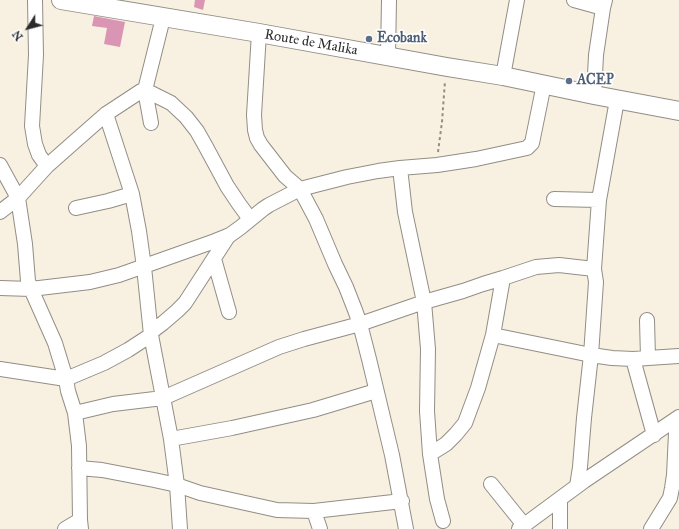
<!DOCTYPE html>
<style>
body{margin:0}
#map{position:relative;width:679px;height:529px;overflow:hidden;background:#f8f0e1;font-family:"IM FELL Great Primer",serif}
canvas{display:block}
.north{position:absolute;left:8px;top:8px;width:40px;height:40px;-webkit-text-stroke:3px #fff;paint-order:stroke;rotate:234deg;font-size:11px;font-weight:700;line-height:16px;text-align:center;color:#2b2b2b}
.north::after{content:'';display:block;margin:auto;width:14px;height:18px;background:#2b2b2b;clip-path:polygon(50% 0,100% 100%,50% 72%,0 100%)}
</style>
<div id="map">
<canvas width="679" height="529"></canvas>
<div class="north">N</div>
</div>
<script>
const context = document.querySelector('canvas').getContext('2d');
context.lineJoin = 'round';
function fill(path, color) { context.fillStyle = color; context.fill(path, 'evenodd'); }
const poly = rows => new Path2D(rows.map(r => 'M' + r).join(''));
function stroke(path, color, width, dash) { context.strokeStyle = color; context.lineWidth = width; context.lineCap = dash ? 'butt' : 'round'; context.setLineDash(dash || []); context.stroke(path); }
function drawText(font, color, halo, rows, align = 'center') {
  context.font = font + ' "IM FELL Great Primer",serif'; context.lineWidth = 3.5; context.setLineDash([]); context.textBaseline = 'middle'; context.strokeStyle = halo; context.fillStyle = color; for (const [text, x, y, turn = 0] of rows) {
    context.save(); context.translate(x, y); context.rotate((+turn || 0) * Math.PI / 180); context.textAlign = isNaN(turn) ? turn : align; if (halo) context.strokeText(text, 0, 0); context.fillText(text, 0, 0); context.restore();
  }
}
fill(poly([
 [195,0,205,0,203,10,194,7],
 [94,16,125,22,120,47,104,44,107,28,92,26]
]), '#db95b4');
const minor = poly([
 [35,0,36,55,32,126,35,144,39,155,47,166],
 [574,0,603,8],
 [259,33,254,115,255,130,257,138,261,145,285,176,300,189,316,219,335,264,346,287,355,310,360,324,369,359,392,455,406,529],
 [388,56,389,0],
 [503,76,517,0],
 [594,95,596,55,603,8,605,0],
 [106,114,132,194,139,231,144,267,151,335,171,439,177,485,180,529],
 [151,123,145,90,163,18],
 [0,165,18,198,25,244,28,281,31,289,55,343,66,379,68,391,75,413,79,446,80,520,81,529],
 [554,199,599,200],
 [76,208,108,201,132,194],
 [0,212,18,198,47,166,73,143,106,114,141,91,145,90,171,103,186,117,197,131,206,147,227,186,239,204,250,219],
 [214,259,229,312],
 [0,288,31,289,90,282,119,275,215,241,230,235,241,227,263,209,269,205,300,189,347,177,378,171,400,168],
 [647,320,648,358],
 [151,332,163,323,177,311,185,303,229,235],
 [493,335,591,355,612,358,633,359,679,356],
 [633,359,654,435],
 [0,369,66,379,104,363,128,350,151,335],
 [75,413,113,404,163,398,279,347,304,339,360,324,424,302,463,291,483,284,503,278,536,267,559,265,594,269],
 [171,439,232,428,313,410,376,391],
 [430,454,446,444,456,434,465,423,478,388,493,335,503,278],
 [79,468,102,470,154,480,177,485,200,493,277,510,314,511,402,501],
 [491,484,524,525],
 [577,486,580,467,584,418,591,355,596,282,594,269,599,200,617,100],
 [560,499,560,529],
 [314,511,320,529],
 [443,521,437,499,430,454,427,411,428,349,424,302,405,212,400,168,437,165,476,159,527,148,532,143,544,84],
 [65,529,80,520],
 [519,529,584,481,679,417],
 [651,529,670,498,672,488,674,475,676,433,676,420]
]);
const major = poly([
 [61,0,259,33,447,67,503,76,594,95,679,111]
]);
stroke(minor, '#928e86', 16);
stroke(major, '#928e86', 20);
stroke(poly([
 [438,152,442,122,445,81]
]), '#928e86', 2, [3, 3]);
stroke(minor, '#fff', 14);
stroke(major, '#fff', 18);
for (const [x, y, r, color] of [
 [369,39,4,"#5c6f8a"],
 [569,81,4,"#5c6f8a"]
]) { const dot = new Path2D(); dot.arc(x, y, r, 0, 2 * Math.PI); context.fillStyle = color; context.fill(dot); stroke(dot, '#fff', 1.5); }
drawText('bold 14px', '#4e5e75', '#fff', [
 ["Ecobank",377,39],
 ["ACEP",577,81]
], 'left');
drawText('14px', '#2b2b2b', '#fff', [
 ["Route de Malika",311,43,10]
]);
</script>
